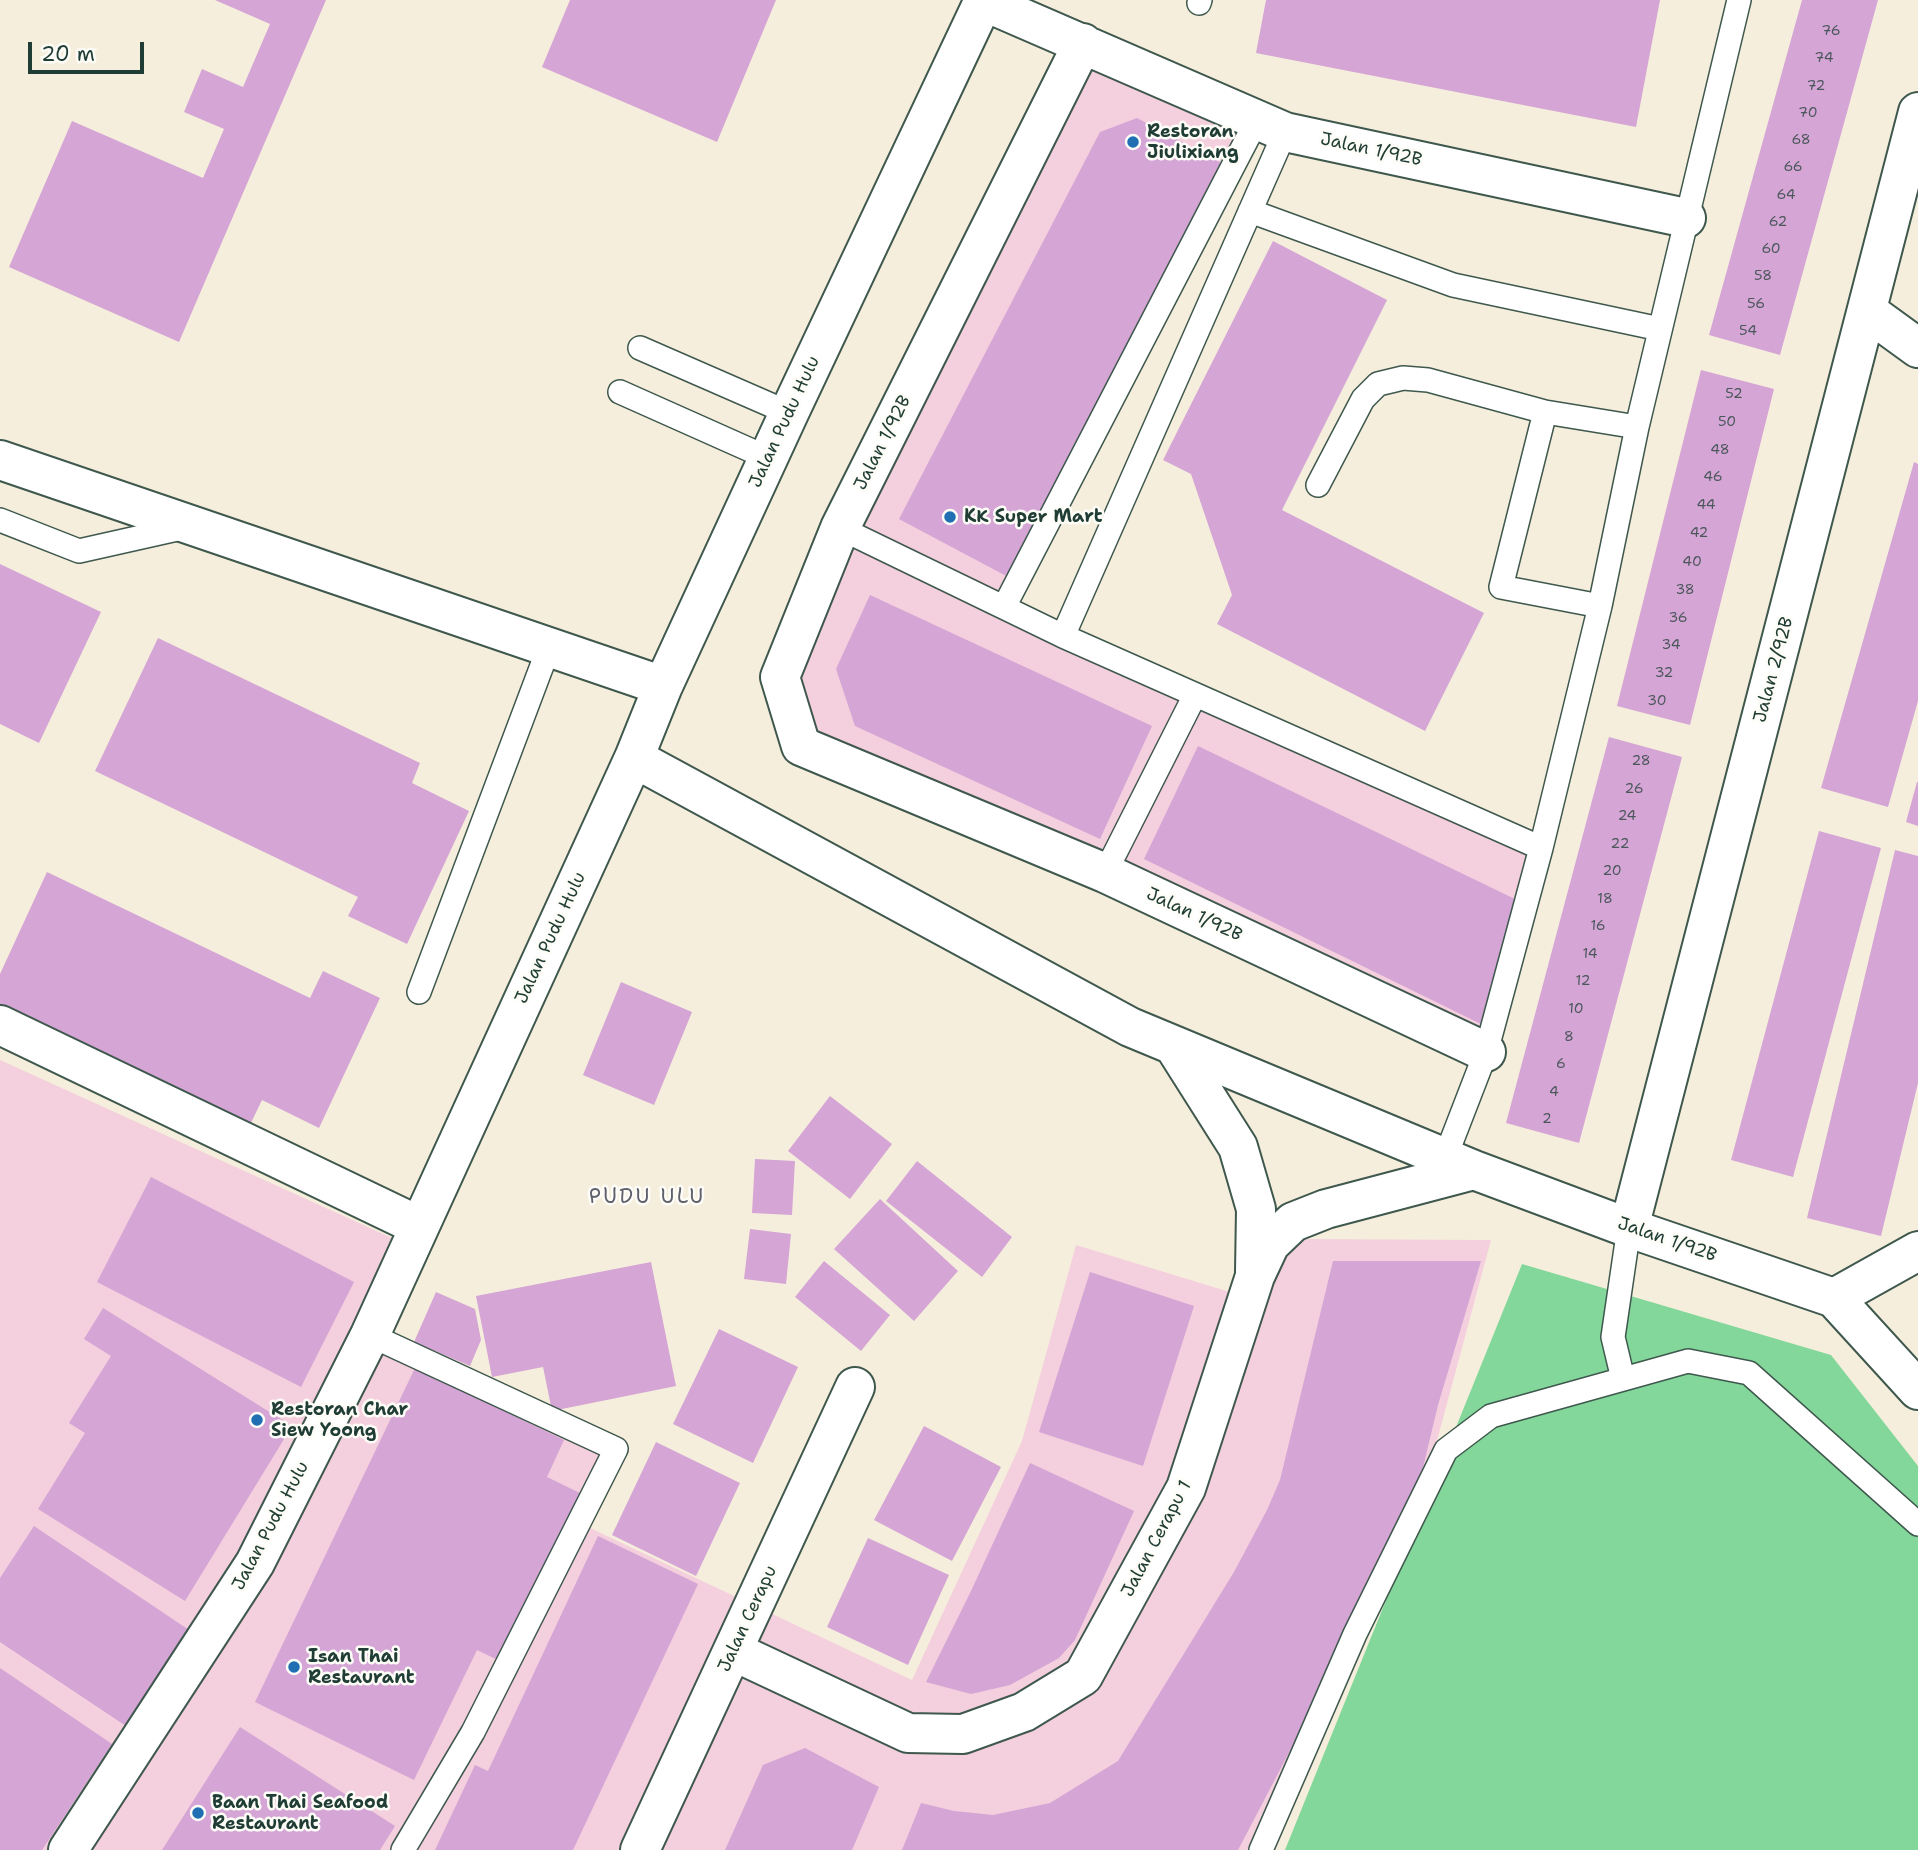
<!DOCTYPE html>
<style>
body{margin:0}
#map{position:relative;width:1918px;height:1850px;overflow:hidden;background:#f6eedc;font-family:"Shantell Sans",sans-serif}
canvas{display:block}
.scale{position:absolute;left:28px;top:42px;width:116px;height:32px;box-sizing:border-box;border:4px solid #1f3d34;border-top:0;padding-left:9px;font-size:21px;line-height:24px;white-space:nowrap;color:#1f3d34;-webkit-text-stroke:5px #fdfcf7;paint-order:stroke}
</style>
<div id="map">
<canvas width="1918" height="1850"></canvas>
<div class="scale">20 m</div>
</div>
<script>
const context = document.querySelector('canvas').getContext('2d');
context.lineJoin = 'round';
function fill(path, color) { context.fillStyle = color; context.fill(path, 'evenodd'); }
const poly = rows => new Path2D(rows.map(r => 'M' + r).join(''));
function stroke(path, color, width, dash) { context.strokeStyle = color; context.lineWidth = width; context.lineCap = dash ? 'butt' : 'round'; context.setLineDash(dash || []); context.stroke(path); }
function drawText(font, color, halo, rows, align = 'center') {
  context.font = font + ' "Shantell Sans",sans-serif'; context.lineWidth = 5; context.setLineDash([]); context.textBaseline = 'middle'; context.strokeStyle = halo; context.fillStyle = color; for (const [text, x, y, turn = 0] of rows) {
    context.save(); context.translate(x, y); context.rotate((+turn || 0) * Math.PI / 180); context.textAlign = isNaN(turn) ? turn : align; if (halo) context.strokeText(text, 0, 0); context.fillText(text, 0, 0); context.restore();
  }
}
fill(poly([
 [1087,64,1243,128,991,611,1530,853,1479,1037,813,735,795,675,862,516],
 [0,1060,392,1238,317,1405,243,1556,51,1850,0,1850],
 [1294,1239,1491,1240,1435,1448,1250,1850,88,1850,379,1350,619,1461,588,1527,912,1680,1022,1441,1076,1245,1259,1301]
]), '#f4cfdd');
fill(poly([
 [1522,1264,1831,1355,1918,1466,1918,1850,1285,1850]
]), '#83d79a');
fill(poly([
 [215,0,326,0,179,342,9,267,72,121,203,178,224,129,184,112,202,69,243,87,270,24],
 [570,0,776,0,717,142,542,67],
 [1266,0,1660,0,1636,127,1256,53],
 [1802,0,1878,0,1780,355,1709,335],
 [1137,118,1225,165,1010,578,899,519,1100,132],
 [1273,241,1387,300,1282,510,1484,613,1425,731,1217,624,1232,595,1191,474,1163,460],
 [1701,370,1774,389,1690,725,1617,706],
 [1914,462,1918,464,1918,701,1888,807,1821,788],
 [0,564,101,612,39,743,0,724],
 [870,595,1152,726,1100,839,855,726,836,669],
 [158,638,420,763,412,783,469,811,407,944,348,916,358,897,95,771],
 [1609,737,1682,757,1579,1143,1506,1123],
 [1198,746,1517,900,1483,1025,1144,859],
 [1917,782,1918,782,1918,826,1906,822],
 [1819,831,1881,848,1793,1177,1731,1160],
 [1895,850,1918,856,1918,1083,1881,1236,1807,1218],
 [47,872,310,998,323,971,380,998,319,1128,262,1100,249,1127,0,1008,0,974],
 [621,982,692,1012,654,1105,583,1075],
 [830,1096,892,1144,850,1199,788,1151],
 [755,1159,795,1161,792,1215,752,1213],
 [917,1161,1012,1237,982,1277,886,1201],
 [151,1177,354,1282,301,1387,97,1282],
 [880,1199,958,1271,914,1321,834,1249],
 [750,1229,791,1234,786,1284,744,1279],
 [824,1261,890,1315,861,1351,795,1297],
 [1333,1261,1481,1261,1438,1405,1421,1476,1350,1636,1238,1850,902,1850,921,1803,954,1811,993,1815,1050,1803,1118,1761,1234,1572,1267,1510,1280,1480],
 [651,1262,676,1386,552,1411,543,1367,492,1377,476,1296],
 [1090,1272,1194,1306,1143,1466,1039,1432],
 [436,1292,475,1309,481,1340,470,1366,414,1342],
 [103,1308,292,1426,185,1601,38,1509,85,1433,69,1423,111,1356,84,1339],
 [719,1329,798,1367,753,1463,673,1424],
 [415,1368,564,1440,547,1477,582,1494,502,1662,477,1650,414,1780,255,1702],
 [924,1426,1001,1467,952,1561,874,1520],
 [656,1442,740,1483,696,1576,612,1535],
 [1030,1463,1134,1511,1075,1640,1059,1658,1010,1685,971,1694,926,1682,971,1591],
 [34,1526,189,1630,126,1726,0,1642,0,1578],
 [598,1536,698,1584,573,1850,435,1850,475,1765,488,1771],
 [868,1538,949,1575,908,1665,827,1627],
 [0,1668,112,1744,42,1850,0,1850],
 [240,1727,395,1826,380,1850,162,1850],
 [805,1748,879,1787,852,1850,725,1850,763,1765]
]), '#d4a5d5');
const lane = poly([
 [1199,3,1200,0],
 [1250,211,1453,285,1660,329],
 [640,348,789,413],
 [620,392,768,458],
 [1318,485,1363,399,1378,384,1403,378,1428,380,1545,412],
 [0,520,79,551,186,527],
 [840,528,1063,636,1541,848],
 [1600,606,1501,587,1545,412,1637,427],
 [1004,607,1257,120],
 [1063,636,1285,132],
 [1105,873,1195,695],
 [419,992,549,647],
 [1445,1158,1486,1052,1541,848,1600,606,1637,427,1739,0],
 [370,1335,616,1449,473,1732,403,1850],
 [1623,1379,1613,1337,1629,1228],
 [1261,1850,1355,1634,1446,1450,1491,1416,1688,1361,1749,1373,1918,1524]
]);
const street = poly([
 [983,1,1285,132,1686,218],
 [1083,43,840,528,780,677,801,746,1105,873,1486,1052],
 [1867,311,1918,348],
 [0,460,663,686],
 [634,758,1130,1027,1474,1170,1629,1228,1834,1298,1918,1390],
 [0,1025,419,1226],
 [1174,1046,1238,1147,1256,1209,1255,1272],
 [1629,1228,1918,112],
 [1834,1298,1918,1251],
 [733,1651,908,1733,963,1734,1024,1712,1083,1676,1186,1488,1255,1276,1270,1244,1293,1222,1326,1209,1474,1170],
 [68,1850,255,1563,370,1335,634,758,663,686,789,413,984,0],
 [640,1850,855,1387]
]);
stroke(lane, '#3f584d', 26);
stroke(street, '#3f584d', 42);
stroke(lane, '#fff', 23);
stroke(street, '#fff', 38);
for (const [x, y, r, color] of [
 [1133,142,7,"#1f6fb2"],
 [950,517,7,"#1f6fb2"],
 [257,1420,7,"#1f6fb2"],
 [294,1667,7,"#1f6fb2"],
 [198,1813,7,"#1f6fb2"]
]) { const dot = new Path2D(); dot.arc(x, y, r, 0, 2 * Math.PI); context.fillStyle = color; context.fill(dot); stroke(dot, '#fdfcf7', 2.5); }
drawText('14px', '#4c575c', null, [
 ["76",1831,31],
 ["74",1824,58],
 ["72",1816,86],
 ["70",1808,113],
 ["68",1801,140],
 ["66",1793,167],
 ["64",1786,195],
 ["62",1778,222],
 ["60",1771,249],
 ["58",1763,276],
 ["56",1756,304],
 ["54",1748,331],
 ["52",1734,394],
 ["50",1727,422],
 ["48",1720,450],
 ["46",1713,477],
 ["44",1706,505],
 ["42",1699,533],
 ["40",1692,562],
 ["38",1685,590],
 ["36",1678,618],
 ["34",1671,645],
 ["32",1664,673],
 ["30",1657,701],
 ["28",1641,761],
 ["26",1634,789],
 ["24",1627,816],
 ["22",1620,844],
 ["20",1612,871],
 ["18",1605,899],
 ["16",1598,926],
 ["14",1590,954],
 ["12",1583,981],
 ["10",1576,1009],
 ["8",1569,1037],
 ["6",1561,1064],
 ["4",1554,1092],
 ["2",1547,1119]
]);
drawText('bold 18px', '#1f3d34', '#fdfcf7', [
 ["Restoran",1147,132],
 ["Jiulixiang",1147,153],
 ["KK Super Mart",964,517],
 ["Restoran Char",271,1410],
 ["Siew Yoong",271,1431],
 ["Isan Thai",308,1657],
 ["Restaurant",308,1678],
 ["Baan Thai Seafood",212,1803],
 ["Restaurant",212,1824]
], 'left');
drawText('18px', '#1f3d34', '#fdfcf7', [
 ["Jalan 1/92B",1371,150,12],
 ["Jalan Pudu Hulu",785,422,-65],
 ["Jalan 1/92B",883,443,-63],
 ["Jalan 2/92B",1774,670,-75],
 ["Jalan 1/92B",1194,915,25],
 ["Jalan Pudu Hulu",551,938,-65],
 ["Jalan 1/92B",1667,1240,19],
 ["Jalan Pudu Hulu",271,1526,-62],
 ["Jalan Cerapu 1",1157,1539,-62],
 ["Jalan Cerapu",748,1619,-65]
]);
context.letterSpacing = '2px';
drawText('21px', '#5e616c', '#fdfcf7', [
 ["PUDU ULU",647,1198]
]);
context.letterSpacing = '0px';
</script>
